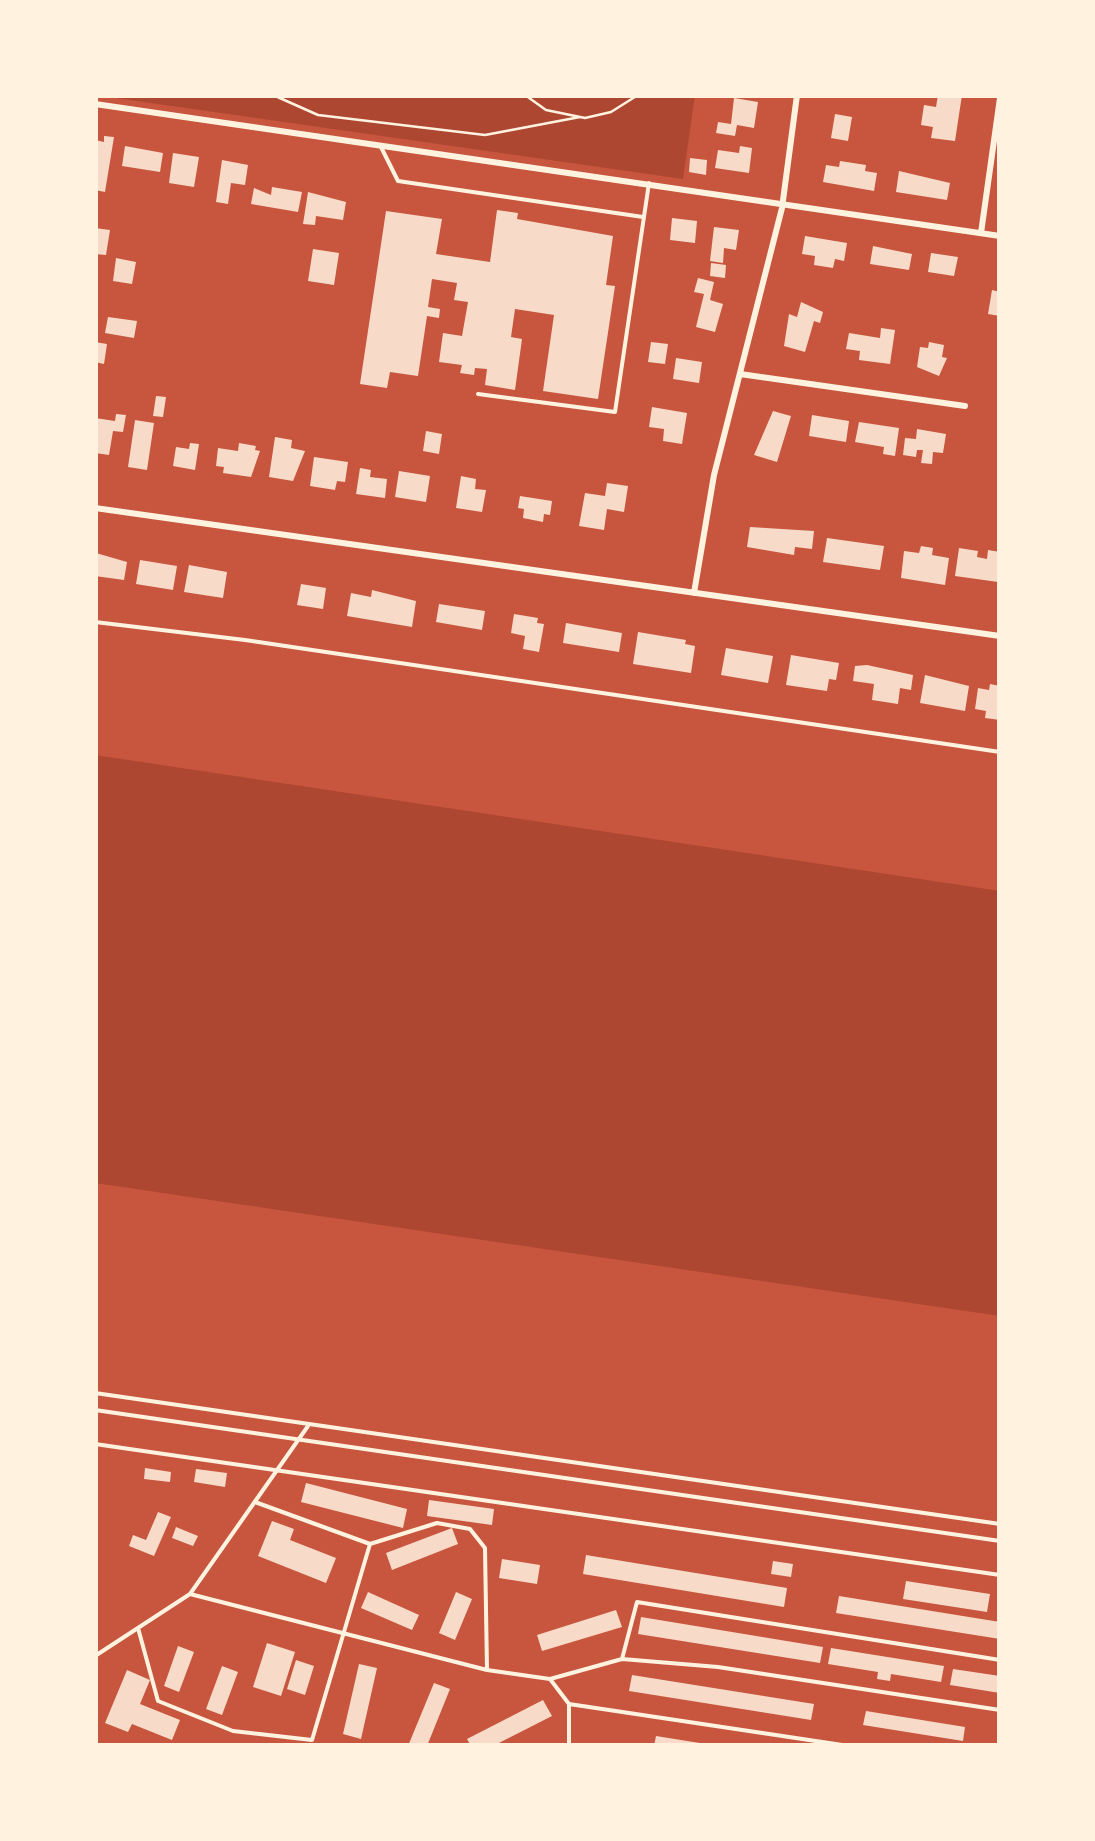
<!DOCTYPE html>
<style>
body{margin:0}
#map{position:relative;width:1095px;height:1841px;overflow:hidden;background:#c8553d;font-family:Quicksand,sans-serif}
canvas{display:block}
.frame{position:absolute;inset:0;border:98px solid #fff3e0;pointer-events:none}
</style>
<div id="map">
<canvas width="1095" height="1841"></canvas>
<div class="frame"></div>
</div>
<script>
const context = document.querySelector('canvas').getContext('2d');
context.lineJoin = 'round';
function fill(path, color) { context.fillStyle = color; context.fill(path, 'evenodd'); }
const poly = rows => new Path2D(rows.map(r => 'M' + r).join(''));
function stroke(path, color, width, dash) { context.strokeStyle = color; context.lineWidth = width; context.lineCap = dash ? 'butt' : 'round'; context.setLineDash(dash || []); context.stroke(path); }
fill(poly([
 [95,95,695,95,683,179],
 [95,755,1000,891,1000,1316,95,1183]
]), '#ae4732');
fill(poly([
 [938,95,962,95,955,141,931,138,933,127,921,125,924,105,936,107],
 [734,98,758,102,754,128,737,125,735,136,716,133,718,122,731,124],
 [835,114,852,117,848,141,831,138],
 [104,136,114,137,105,192,95,190,95,140,104,142],
 [125,146,163,153,160,172,122,166],
 [740,146,752,148,749,173,715,168,718,150,739,153],
 [173,153,199,157,194,187,169,183],
 [690,158,707,160,706,175,689,172],
 [222,160,248,165,245,185,231,183,228,204,216,202],
 [840,161,866,165,865,171,877,173,874,191,823,182,826,165,839,167],
 [899,171,950,183,947,200,896,192],
 [272,187,302,192,298,212,251,204,254,188,271,195],
 [308,192,346,202,343,220,316,216,315,225,303,224],
 [497,210,518,213,517,219,613,236,606,285,615,286,598,399,543,391,554,315,515,309,511,337,522,339,515,390,485,385,487,369,475,368,474,375,460,373,462,365,439,362,443,333,462,336,468,302,454,300,457,283,432,279,428,307,440,309,439,318,427,316,418,376,390,372,387,388,360,384,386,211,442,219,436,254,490,262],
 [672,218,697,221,695,243,670,240],
 [714,227,739,230,736,250,724,248,723,263,710,261],
 [95,228,110,230,106,255,95,254],
 [805,236,847,243,844,261,835,259,833,268,814,265,815,256,802,254],
 [873,246,912,254,909,270,870,264],
 [313,249,339,253,334,285,308,281],
 [931,253,958,257,954,276,928,272],
 [116,258,136,262,132,284,113,281],
 [711,263,726,265,725,278,710,276],
 [698,278,714,282,710,300,723,304,715,332,696,327,704,294,694,292],
 [992,290,1000,292,1000,316,988,314],
 [801,302,823,312,820,323,814,321,805,352,784,346,789,314,797,317],
 [108,317,137,321,134,338,105,333],
 [881,328,895,330,890,364,859,360,860,351,846,349,849,333,880,338],
 [95,342,107,344,104,364,95,362],
 [651,342,668,344,665,364,648,362],
 [929,342,944,345,942,357,947,358,939,376,917,367,920,347,928,348],
 [676,358,702,362,699,383,673,379],
 [156,396,166,397,163,417,153,416],
 [652,407,687,413,682,444,663,441,664,429,649,427],
 [773,411,791,416,777,462,754,455],
 [116,414,126,415,123,432,113,431,109,455,95,453,95,418,115,421],
 [812,415,849,421,846,442,809,436],
 [135,420,154,423,147,470,128,467],
 [859,422,899,428,895,456,883,454,884,447,855,442],
 [917,429,946,434,943,453,933,452,932,464,921,463,923,450,917,450,916,457,903,455,905,438,916,439],
 [426,431,442,434,439,454,423,451],
 [275,437,292,440,291,448,305,451,293,481,269,477],
 [190,443,199,444,195,470,173,466,176,447,189,449],
 [239,443,256,446,255,450,260,451,251,477,223,473,224,467,216,466,218,448,238,451],
 [314,457,348,462,345,482,337,481,335,490,310,486],
 [360,468,371,470,370,477,387,479,385,498,356,494],
 [399,471,430,476,426,502,395,497],
 [461,476,476,479,475,489,486,490,482,512,456,508],
 [607,483,628,486,624,512,607,509,604,530,579,526,585,493,605,496],
 [520,496,552,501,550,515,544,514,543,522,523,518,524,509,518,508],
 [750,527,814,531,812,549,795,547,794,555,747,547],
 [827,538,884,546,880,570,823,562],
 [921,546,933,548,932,555,949,558,945,585,901,578,904,551,919,553],
 [959,548,978,551,977,557,987,559,988,550,1000,552,998,582,955,576],
 [96,553,127,562,124,580,95,576],
 [140,560,177,566,173,590,136,584],
 [189,565,227,572,223,598,184,592],
 [301,584,326,588,323,609,297,605],
 [372,590,416,601,412,627,347,616,351,593,371,597],
 [439,604,485,611,482,630,436,622],
 [514,614,538,618,537,623,544,624,539,652,523,649,525,636,511,633],
 [566,623,622,633,619,652,563,643],
 [638,632,686,640,685,644,695,646,691,673,633,664],
 [726,648,773,656,768,683,721,675],
 [791,655,839,663,836,680,829,679,827,691,786,685],
 [867,665,913,675,911,690,900,688,898,704,872,700,874,684,853,681,855,666],
 [925,675,969,686,965,711,920,703],
 [990,684,1000,686,1000,720,985,718,986,711,975,709,978,688,989,690],
 [145,1468,171,1472,170,1482,144,1479],
 [196,1469,227,1473,225,1487,194,1482],
 [306,1483,407,1509,403,1528,301,1502],
 [429,1500,494,1509,492,1525,427,1516],
 [158,1512,171,1517,154,1556,129,1546,133,1535,146,1540],
 [272,1521,294,1529,290,1540,336,1558,326,1583,258,1556],
 [176,1527,198,1536,193,1546,172,1538],
 [452,1528,458,1544,392,1570,386,1553],
 [586,1555,787,1588,784,1607,583,1574],
 [502,1559,540,1565,537,1584,499,1578],
 [773,1561,793,1564,791,1577,771,1574],
 [906,1581,990,1594,987,1612,903,1599],
 [368,1592,419,1615,412,1630,361,1608],
 [456,1592,472,1599,455,1640,439,1633],
 [839,1596,1000,1622,1000,1639,836,1613],
 [616,1610,622,1627,542,1651,537,1635],
 [641,1617,823,1647,820,1663,638,1634],
 [267,1643,295,1652,281,1696,253,1687],
 [178,1646,194,1652,179,1692,164,1686],
 [831,1648,944,1666,941,1682,891,1674,890,1681,877,1679,878,1672,828,1664],
 [296,1660,314,1666,305,1695,287,1689],
 [359,1664,377,1668,361,1739,343,1734],
 [222,1666,238,1672,222,1715,206,1709],
 [953,1669,1000,1676,1000,1693,950,1685],
 [127,1670,150,1680,140,1704,180,1720,172,1740,132,1724,128,1732,105,1723],
 [632,1675,814,1704,811,1720,629,1691],
 [434,1683,450,1689,427,1746,408,1746],
 [543,1700,552,1716,493,1746,471,1746,467,1739],
 [866,1711,965,1727,963,1741,863,1725],
 [656,1736,706,1744,706,1746,654,1746]
]), '#f7dbc8');
stroke(poly([
 [273,95,318,115,485,135,580,117],
 [525,95,546,110,585,118,611,112,638,95]
]), '#fff3e0', 2.5);
stroke(poly([
 [381,147,398,181,643,217],
 [478,394,615,412,649,183],
 [95,622,245,640,1000,752],
 [95,1393,1000,1524],
 [95,1410,1000,1541],
 [95,1444,1000,1575],
 [370,1544,437,1523,470,1529,485,1548,487,1670],
 [190,1594,308,1426],
 [138,1628,158,1701,233,1731,312,1740,370,1544,255,1502],
 [95,1656,190,1594,487,1670,550,1679,569,1704,569,1746],
 [622,1659,637,1602,1000,1660],
 [550,1679,622,1659,718,1667,1000,1710],
 [569,1704,849,1746]
]), '#fff3e0', 4);
stroke(poly([
 [95,104,1000,236],
 [981,233,1000,98],
 [740,374,965,406],
 [95,508,1000,636],
 [694,593,714,475,782,208,797,95]
]), '#fff3e0', 6);
</script>
